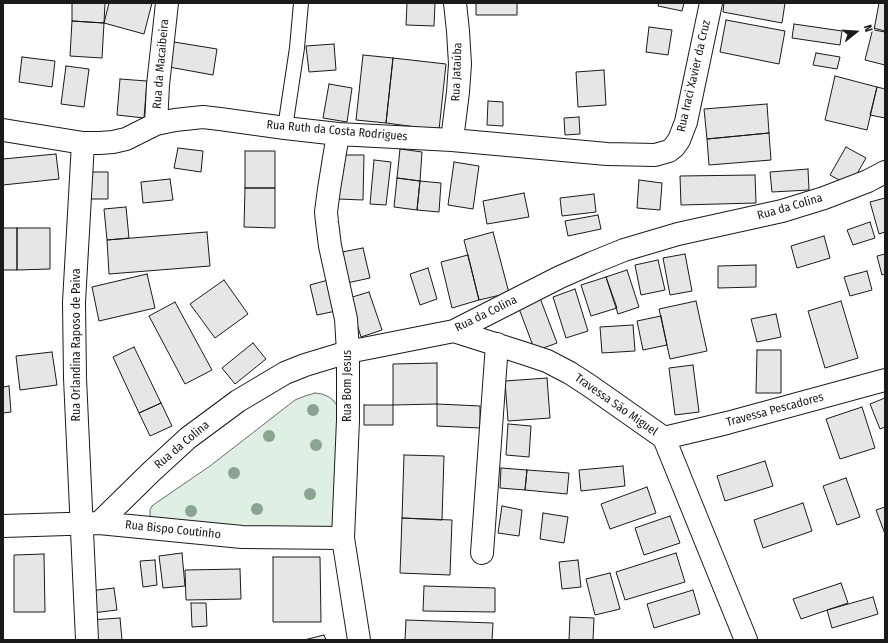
<!DOCTYPE html>
<meta charset="utf-8">
<style>
body{margin:0}
#map{position:relative;width:888px;height:643px;overflow:hidden;background:#fff;font-family:"Fira Sans Condensed",sans-serif}
canvas{display:block}
.frame{position:absolute;inset:0;border:4px solid #1a1a1a;pointer-events:none}
.north{position:absolute;left:836px;top:12px;width:40px;height:40px;-webkit-text-stroke:3px #fff;paint-order:stroke;rotate:73deg;font-size:11px;font-weight:700;line-height:16px;text-align:center;color:#1a1a1a}
.north::after{content:'';display:block;margin:auto;width:14px;height:18px;background:#1a1a1a;clip-path:polygon(50% 0,100% 100%,50% 72%,0 100%)}
</style>
<div id="map">
<canvas width="888" height="643"></canvas>
<div class="frame"></div>
<div class="north">N</div>
</div>
<script>
const context = document.querySelector('canvas').getContext('2d');
context.lineJoin = 'round';
function fill(path, color) { context.fillStyle = color; context.fill(path, 'evenodd'); }
const poly = rows => new Path2D(rows.map(r => 'M' + r).join(''));
function stroke(path, color, width, dash) { context.strokeStyle = color; context.lineWidth = width; context.lineCap = dash ? 'butt' : 'round'; context.setLineDash(dash || []); context.stroke(path); }
function drawText(font, color, halo, rows, align = 'center') {
  context.font = font + ' "Fira Sans Condensed",sans-serif'; context.lineWidth = 3; context.setLineDash([]); context.textBaseline = 'middle'; context.strokeStyle = halo; context.fillStyle = color; for (const [text, x, y, turn = 0] of rows) {
    context.save(); context.translate(x, y); context.rotate((+turn || 0) * Math.PI / 180); context.textAlign = isNaN(turn) ? turn : align; if (halo) context.strokeText(text, 0, 0); context.fillText(text, 0, 0); context.restore();
  }
}
const green = poly([
 [315,393,322,394,329,397,334,401,338,407,334,526,329,533,150,520,150,510,152,506,156,503,210,466,295,400,305,396,315,393]
]);
fill(green, '#e0efe3');
stroke(green, '#6a6a6a', 1);
const building = poly([
 [72,3,105,3,104,23,72,21,72,3],
 [109,3,152,3,144,34,104,23,109,3],
 [407,3,435,3,434,26,406,25,407,3],
 [476,3,517,3,517,15,476,15,476,3],
 [659,3,684,3,682,11,658,6,659,3],
 [724,3,785,3,782,23,723,12,724,3],
 [879,3,885,3,885,32,874,30,879,3],
 [726,20,785,31,779,64,720,52,726,20],
 [72,21,104,23,102,58,70,56,72,21],
 [794,24,842,31,840,45,792,38,794,24],
 [649,27,672,30,668,55,646,52,649,27],
 [873,28,885,31,885,65,865,60,873,28],
 [174,42,217,49,213,75,169,67,174,42],
 [334,44,336,70,309,72,306,46,334,44],
 [816,53,840,57,837,69,813,65,816,53],
 [363,55,393,58,386,123,356,120,363,55],
 [22,57,55,61,52,87,19,82,22,57],
 [393,58,446,64,439,130,386,123,393,58],
 [66,66,89,69,84,107,61,104,66,66],
 [604,70,606,105,578,107,576,72,604,70],
 [835,76,877,87,867,130,825,120,835,76],
 [120,79,147,81,144,118,117,115,120,79],
 [329,84,352,88,347,122,323,118,329,84],
 [877,87,885,89,885,118,870,115,877,87],
 [488,101,503,102,503,126,487,125,488,101],
 [767,104,769,133,707,139,704,109,767,104],
 [579,117,580,134,565,135,564,118,579,117],
 [769,133,771,160,709,165,707,139,769,133],
 [846,147,866,158,850,186,830,175,846,147],
 [178,148,203,151,201,172,174,168,178,148],
 [400,149,422,152,420,181,397,178,400,149],
 [245,151,275,151,275,188,245,188,245,151],
 [56,154,59,179,3,185,3,159,56,154],
 [338,155,364,155,363,200,338,199,338,155],
 [374,160,391,162,386,205,370,204,374,160],
 [454,162,479,166,473,209,448,205,454,162],
 [808,169,809,190,772,192,770,172,808,169],
 [89,172,108,172,108,199,89,199,89,172],
 [755,175,756,203,681,205,680,176,755,175],
 [397,178,420,181,417,210,394,207,397,178],
 [170,179,173,200,143,203,141,182,170,179],
 [639,180,662,183,660,210,637,208,639,180],
 [420,181,441,183,439,212,417,210,420,181],
 [245,188,275,188,275,228,244,227,245,188],
 [524,193,529,217,487,224,483,201,524,193],
 [594,194,596,212,562,216,560,198,594,194],
 [885,198,885,232,879,234,870,202,885,198],
 [126,207,129,238,107,240,104,209,126,207],
 [598,215,601,229,568,236,565,221,598,215],
 [870,222,875,238,853,245,847,230,870,222],
 [3,228,17,228,17,270,3,270,3,228],
 [17,228,50,228,50,269,17,270,17,228],
 [207,232,210,266,109,274,107,240,207,232],
 [493,232,509,293,479,300,464,240,493,232],
 [824,236,830,258,797,268,791,246,824,236],
 [363,248,370,278,347,283,342,252,363,248],
 [685,254,692,291,670,295,663,258,685,254],
 [885,254,885,274,882,275,877,256,885,254],
 [468,255,479,300,452,308,441,262,468,255],
 [658,260,665,290,641,295,635,265,658,260],
 [756,265,756,287,718,288,718,266,756,265],
 [428,268,437,299,420,305,410,274,428,268],
 [627,270,639,307,618,314,606,277,627,270],
 [867,271,872,290,850,296,844,277,867,271],
 [147,274,155,308,99,321,92,287,147,274],
 [606,277,617,308,591,316,581,285,606,277],
 [224,280,248,314,215,338,190,304,224,280],
 [328,280,336,311,317,315,310,285,328,280],
 [575,289,588,331,566,338,553,297,575,289],
 [369,292,382,330,361,337,349,298,369,292],
 [540,298,557,343,535,351,518,306,540,298],
 [696,301,707,351,670,359,659,309,696,301],
 [841,301,858,358,825,368,808,311,841,301],
 [175,302,212,370,185,384,149,316,175,302],
 [776,314,781,337,757,342,751,319,776,314],
 [661,316,667,345,643,350,637,321,661,316],
 [633,325,635,351,602,353,600,327,633,325],
 [253,343,266,359,235,384,222,368,253,343],
 [134,347,161,403,139,413,113,357,134,347],
 [757,350,781,350,781,393,756,393,757,350],
 [52,352,57,385,20,390,16,356,52,352],
 [437,363,437,404,393,405,393,364,437,363],
 [693,365,699,412,675,415,669,368,693,365],
 [547,378,550,418,508,421,505,381,547,378],
 [9,386,11,412,3,413,3,387,9,386],
 [885,398,885,427,880,429,870,404,885,398],
 [161,403,172,426,150,436,139,413,161,403],
 [437,404,480,406,480,428,437,426,437,404],
 [364,405,393,405,393,425,364,425,364,405],
 [862,407,875,448,840,459,826,419,862,407],
 [508,424,531,426,529,457,506,455,508,424],
 [404,455,444,456,442,520,402,518,404,455],
 [765,461,773,486,725,501,717,476,765,461],
 [623,466,625,486,581,491,579,470,623,466],
 [501,468,527,470,525,490,500,488,501,468],
 [527,470,569,473,567,494,525,490,527,470],
 [846,478,860,517,837,525,823,486,846,478],
 [647,487,656,513,610,529,601,504,647,487],
 [803,503,812,531,763,548,754,520,803,503],
 [502,506,522,510,519,536,498,533,502,506],
 [885,507,885,534,876,510,885,507],
 [543,513,568,517,564,543,540,539,543,513],
 [670,516,680,543,644,555,635,528,670,516],
 [402,518,452,520,450,575,400,573,402,518],
 [182,553,185,586,163,588,159,556,182,553],
 [676,553,685,582,625,600,616,572,676,553],
 [44,554,45,612,14,612,14,555,44,554],
 [273,557,320,557,321,622,273,622,273,557],
 [155,560,157,585,143,587,140,561,155,560],
 [578,560,581,587,562,589,559,562,578,560],
 [240,569,241,599,186,600,185,570,240,569],
 [610,573,620,609,595,615,586,579,610,573],
 [841,583,848,603,801,619,793,599,841,583],
 [424,586,495,588,495,612,423,611,424,586],
 [114,588,117,610,92,613,89,591,114,588],
 [693,590,700,614,654,628,647,604,693,590],
 [873,597,878,614,832,628,827,610,873,597],
 [191,603,206,603,207,626,192,627,191,603],
 [570,617,594,618,593,640,569,640,570,617],
 [120,618,122,640,92,640,90,620,120,618],
 [406,620,493,623,492,640,405,640,406,620],
 [324,635,326,640,304,640,324,635]
]);
fill(building, '#e6e6e6');
stroke(building, '#1a1a1a', 1);
const lane = poly([
 [285,128,297,48,301,3]
]);
const street = poly([
 [156,124,158,85,167,3],
 [3,130,83,143,100,143,113,142,126,139,156,124,175,120,203,117,220,119,285,128,338,134,452,140,607,154,655,155,669,151,674,147,679,140,686,122,711,3],
 [338,134,329,189,326,212,327,222,330,246,346,319,348,352,348,420,343,538,359,640],
 [452,140,458,92,460,64,458,31,455,3],
 [83,143,74,302,75,378,87,640],
 [454,331,523,353,547,361,570,373,590,386,664,438,746,640],
 [664,438,727,423,885,380],
 [99,523,151,472,188,438,238,401,285,373,305,365,348,352,454,331,560,277,592,263,624,250,678,234,782,211,824,198,868,181,885,172],
 [3,526,99,523,242,537,343,538],
 [482,553,497,344]
]);
stroke(lane, '#1a1a1a', 16);
stroke(street, '#1a1a1a', 24);
stroke(lane, '#fff', 14);
stroke(street, '#fff', 22);
context.fillStyle = '#8aa48f';
for (const [x, y] of [
 [313,410],
 [269,436],
 [316,445],
 [234,473],
 [310,494],
 [257,509],
 [191,511]
]) { context.beginPath(); context.arc(x, y, 6, 0, 2 * Math.PI); context.fill(); }
drawText('12px', '#1a1a1a', '#fff', [
 ["Rua da Macaibeira",161,64,-85],
 ["Rua Jataúba",457,72,-88],
 ["Rua Iraci Xavier da Cruz",694,76,-77],
 ["Rua Ruth da Costa Rodrigues",337,131,5],
 ["Rua da Colina",790,207,-16],
 ["Rua da Colina",486,314,-26],
 ["Rua Orlandina Raposo de Paiva",77,345,-90],
 ["Rua Bom Jesus",348,386,-90],
 ["Travessa São Miguel",616,405,35],
 ["Travessa Pescadores",775,410,-15],
 ["Rua da Colina",182,445,-40],
 ["Rua Bispo Coutinho",173,530,6]
]);
</script>
